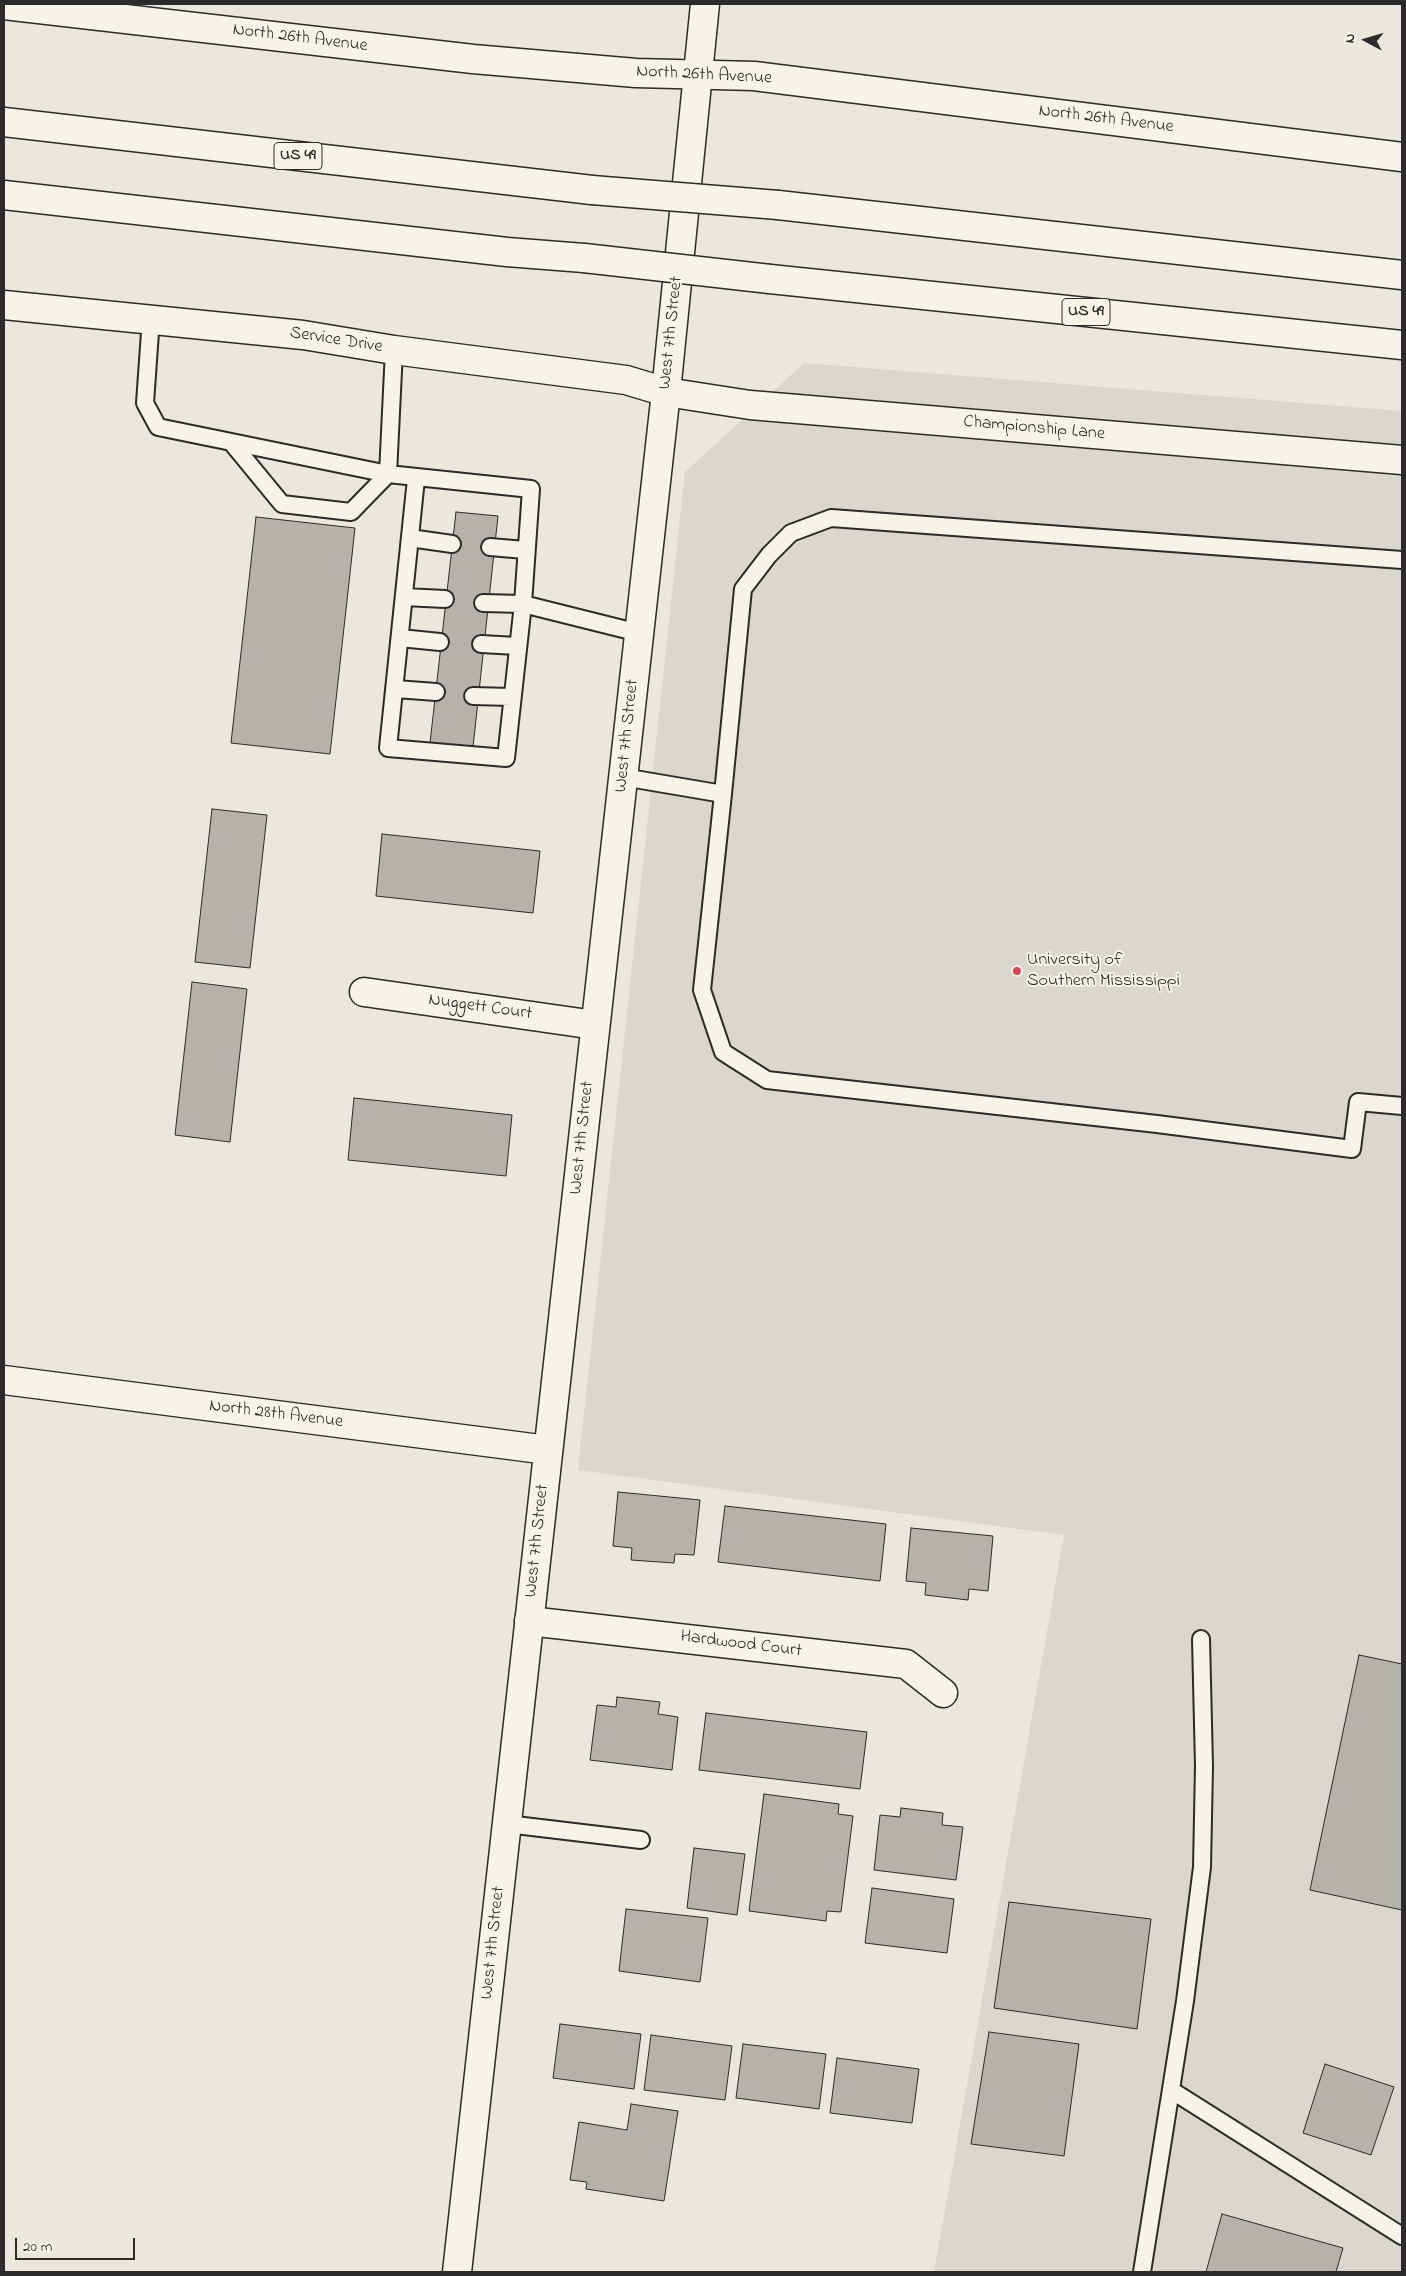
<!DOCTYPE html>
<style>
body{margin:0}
#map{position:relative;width:1406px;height:2276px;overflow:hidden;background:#ebe7dd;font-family:"Indie Flower",sans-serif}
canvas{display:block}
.frame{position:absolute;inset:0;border:5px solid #2b2b2b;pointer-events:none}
.north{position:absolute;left:1341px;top:15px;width:50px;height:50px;-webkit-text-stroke:4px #f7f3e8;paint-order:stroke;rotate:276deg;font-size:14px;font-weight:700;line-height:20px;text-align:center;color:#2b2b2b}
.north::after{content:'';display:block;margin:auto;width:18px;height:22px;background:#2b2b2b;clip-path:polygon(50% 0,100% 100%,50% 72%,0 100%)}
.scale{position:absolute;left:15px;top:2238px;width:120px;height:22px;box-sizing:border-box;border:2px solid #2b2b2b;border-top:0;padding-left:6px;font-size:15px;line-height:18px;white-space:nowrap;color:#2b2b2b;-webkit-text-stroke:4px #f7f3e8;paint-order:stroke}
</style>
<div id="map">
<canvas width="1406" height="2276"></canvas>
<div class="frame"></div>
<div class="north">N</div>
<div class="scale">20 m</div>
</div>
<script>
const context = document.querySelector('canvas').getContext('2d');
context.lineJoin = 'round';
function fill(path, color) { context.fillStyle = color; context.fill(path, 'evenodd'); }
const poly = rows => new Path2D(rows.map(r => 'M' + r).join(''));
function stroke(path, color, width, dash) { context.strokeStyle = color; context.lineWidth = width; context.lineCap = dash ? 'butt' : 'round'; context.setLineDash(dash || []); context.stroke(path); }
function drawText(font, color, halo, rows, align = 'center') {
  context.font = font + ' "Indie Flower",sans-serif'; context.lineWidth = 4; context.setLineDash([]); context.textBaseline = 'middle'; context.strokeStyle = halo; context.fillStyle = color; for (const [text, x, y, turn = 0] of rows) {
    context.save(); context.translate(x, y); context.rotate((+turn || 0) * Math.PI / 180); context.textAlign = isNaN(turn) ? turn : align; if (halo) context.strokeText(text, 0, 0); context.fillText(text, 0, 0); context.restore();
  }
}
fill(poly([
 [804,363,1402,411,1402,2272,934,2272,1064,1535,578,1470,685,472]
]), '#dbd7ce');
const building = poly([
 [456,512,498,516,473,747,430,743,456,512],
 [256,517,355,528,330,754,231,743,256,517],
 [212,809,267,815,250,968,195,962,212,809],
 [382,834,540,851,533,913,376,896,382,834],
 [192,982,247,989,230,1142,175,1135,192,982],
 [354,1098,512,1115,506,1176,348,1160,354,1098],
 [618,1492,700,1500,694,1555,675,1554,674,1563,631,1560,632,1548,613,1546,618,1492],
 [725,1506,886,1524,880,1581,718,1562,725,1506],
 [911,1528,993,1536,988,1591,969,1589,968,1600,925,1595,926,1583,906,1581,911,1528],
 [1359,1655,1402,1664,1402,1910,1310,1890,1359,1655],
 [617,1697,660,1702,658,1714,678,1717,672,1770,590,1760,597,1705,616,1707,617,1697],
 [706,1713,867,1732,860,1789,699,1770,706,1713],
 [764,1794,839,1804,838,1814,853,1816,841,1912,827,1911,826,1921,749,1911,764,1794],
 [901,1808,943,1813,942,1825,963,1827,956,1880,874,1870,880,1815,900,1817,901,1808],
 [694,1848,745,1854,737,1915,687,1908,694,1848],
 [872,1888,954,1899,947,1953,865,1943,872,1888],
 [1009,1902,1151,1919,1137,2029,994,2008,1009,1902],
 [626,1909,708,1918,700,1982,619,1971,626,1909],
 [560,2024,641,2034,634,2089,553,2078,560,2024],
 [989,2032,1079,2044,1064,2156,971,2144,989,2032],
 [651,2035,732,2046,725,2100,644,2090,651,2035],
 [743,2044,826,2054,819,2109,736,2098,743,2044],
 [837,2058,919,2069,912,2123,830,2113,837,2058],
 [1325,2064,1394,2087,1371,2155,1303,2133,1325,2064],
 [631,2104,678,2111,664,2201,586,2189,587,2182,570,2180,579,2122,627,2130,631,2104],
 [1222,2214,1343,2248,1336,2272,1206,2272,1222,2214]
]);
fill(building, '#b5b2ab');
stroke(building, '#2b2b2b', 1);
const service = poly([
 [151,318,145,403,158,427,388,474,394,350],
 [231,442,282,504,351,512,388,474,531,489,523,604,639,633],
 [416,479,388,748,506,758,523,604,483,603],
 [410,538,452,544],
 [490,547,525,550],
 [404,597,445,599],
 [400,638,440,642],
 [481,644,517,646],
 [396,689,436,692],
 [473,696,512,697],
 [623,777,723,794,702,990,723,1052,767,1080,1157,1124,1352,1149,1358,1102,1402,1106],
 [723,794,743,589,769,555,791,533,831,518,1402,560],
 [507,1824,641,1840],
 [1171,2090,1402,2236],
 [1142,2272,1185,2001,1202,1867,1204,1766,1201,1639]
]);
const minor = poly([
 [4,5,473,59,636,73,754,76,1402,157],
 [4,305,303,335,394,350,626,380,666,392,750,405,1402,460],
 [364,992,595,1025],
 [4,1380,548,1450],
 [529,1621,906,1664,943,1693]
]);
const secondary = poly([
 [457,2272,666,392,705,4]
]);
const primary = poly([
 [4,122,592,190],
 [4,195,507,252,584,258],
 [778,205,1402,275],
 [770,279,1402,345]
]);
stroke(service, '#2b2b2b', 20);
stroke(minor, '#2b2b2b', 31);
stroke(secondary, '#2b2b2b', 31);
stroke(primary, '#2b2b2b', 31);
stroke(service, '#f7f3e8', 16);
stroke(minor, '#f7f3e8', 28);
stroke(secondary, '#f7f3e8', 28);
stroke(primary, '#f7f3e8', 28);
const primaryBridge = poly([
 [592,190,778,205],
 [584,258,770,279]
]);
stroke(primaryBridge, '#2b2b2b', 31, []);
stroke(primaryBridge, '#f7f3e8', 28);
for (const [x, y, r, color] of [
 [1017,971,5,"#d1495b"]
]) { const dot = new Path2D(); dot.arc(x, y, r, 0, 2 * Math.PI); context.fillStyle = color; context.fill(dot); stroke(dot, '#f7f3e8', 2); }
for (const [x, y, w] of [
 [298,156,48],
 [1086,312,48]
]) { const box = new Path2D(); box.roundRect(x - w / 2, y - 13.5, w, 27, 4); context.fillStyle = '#f7f3e8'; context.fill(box); stroke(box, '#2b2b2b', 1); }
drawText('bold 16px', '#2b2b2b', null, [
 ["US 49",298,156],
 ["US 49",1086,312]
]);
drawText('18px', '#2b2b2b', '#f7f3e8', [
 ["North 26th Avenue",300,39,7],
 ["North 26th Avenue",704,76,3],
 ["North 26th Avenue",1106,120,7],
 ["West 7th Street",672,333,-84],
 ["Service Drive",336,341,9],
 ["Championship Lane",1034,429,5],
 ["West 7th Street",628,736,-84],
 ["Nuggett Court",480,1008,8],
 ["West 7th Street",583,1138,-84],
 ["North 28th Avenue",276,1415,7],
 ["West 7th Street",538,1541,-84],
 ["Hardwood Court",741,1645,7],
 ["West 7th Street",494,1943,-84]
]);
drawText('18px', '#2b2b2b', '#f7f3e8', [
 ["University of",1027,961],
 ["Southern Mississippi",1027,982]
], 'left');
</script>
